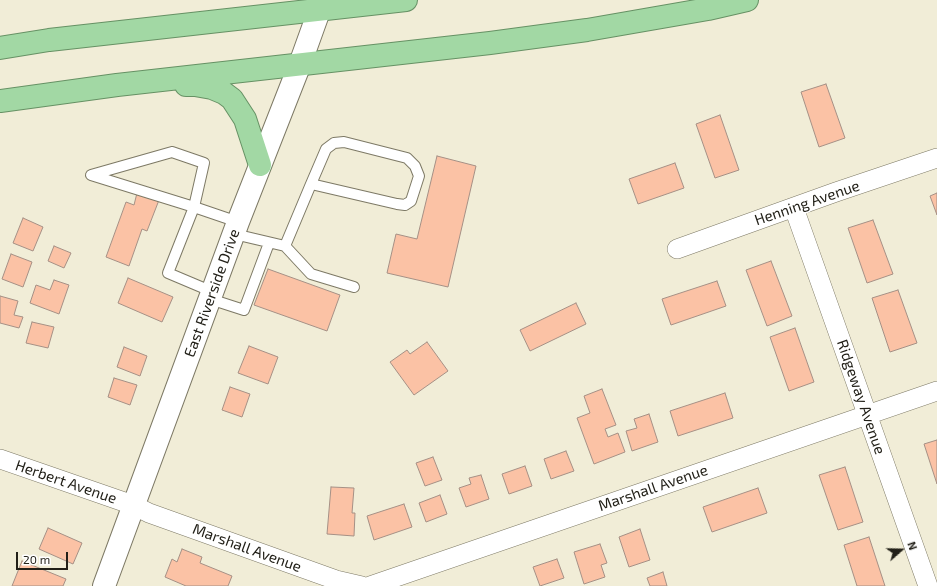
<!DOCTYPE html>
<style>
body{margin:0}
#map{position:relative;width:937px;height:586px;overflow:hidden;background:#f1edd7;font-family:"Exo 2",sans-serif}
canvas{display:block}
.north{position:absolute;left:881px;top:530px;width:40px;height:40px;-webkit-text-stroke:3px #fff;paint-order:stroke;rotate:70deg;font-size:11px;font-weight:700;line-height:16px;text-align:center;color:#222018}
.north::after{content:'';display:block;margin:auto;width:14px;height:18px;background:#222018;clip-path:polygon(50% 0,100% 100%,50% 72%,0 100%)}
.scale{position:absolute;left:16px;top:552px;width:52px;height:18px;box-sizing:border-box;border:2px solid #222018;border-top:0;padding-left:5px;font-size:12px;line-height:14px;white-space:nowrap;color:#222018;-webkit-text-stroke:3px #fff;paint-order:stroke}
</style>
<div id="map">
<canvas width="937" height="586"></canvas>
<div class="north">N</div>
<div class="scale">20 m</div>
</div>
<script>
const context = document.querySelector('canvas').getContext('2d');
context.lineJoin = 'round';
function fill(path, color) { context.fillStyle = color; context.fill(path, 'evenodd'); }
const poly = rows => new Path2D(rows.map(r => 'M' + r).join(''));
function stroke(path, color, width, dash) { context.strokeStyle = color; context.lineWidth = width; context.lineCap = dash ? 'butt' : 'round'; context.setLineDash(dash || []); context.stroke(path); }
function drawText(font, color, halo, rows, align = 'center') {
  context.font = font + ' "Exo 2",sans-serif'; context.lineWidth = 3; context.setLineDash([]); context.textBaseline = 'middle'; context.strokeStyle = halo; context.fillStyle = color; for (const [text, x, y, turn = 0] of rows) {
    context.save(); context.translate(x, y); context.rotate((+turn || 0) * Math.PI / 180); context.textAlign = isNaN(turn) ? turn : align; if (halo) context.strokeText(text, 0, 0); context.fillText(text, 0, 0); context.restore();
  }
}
const building = poly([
 [826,84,845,138,819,147,801,92,826,84],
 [720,115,739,170,715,178,696,124,720,115],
 [437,156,476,166,448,287,387,273,396,234,417,239,437,156],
 [675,163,684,188,638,204,629,179,675,163],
 [137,193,159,200,147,231,142,229,129,266,106,257,126,202,134,205,137,193],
 [937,193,937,215,930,196,937,193],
 [23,218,43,227,33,251,13,243,23,218],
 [873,220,893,274,867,283,848,228,873,220],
 [54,246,71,253,64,268,48,261,54,246],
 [11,254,32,262,23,287,2,279,11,254],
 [771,261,792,316,767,326,746,270,771,261],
 [268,269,340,295,327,331,254,305,268,269],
 [128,278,173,297,162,322,118,303,128,278],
 [54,280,69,285,59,314,30,303,36,285,50,290,54,280],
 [717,281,726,306,671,325,662,299,717,281],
 [898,290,917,343,890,352,872,298,898,290],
 [0,296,18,301,14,315,23,317,19,328,0,323,0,296],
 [576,303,586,324,530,351,520,330,576,303],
 [32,322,54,327,48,348,26,343,32,322],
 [795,328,814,382,789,391,770,337,795,328],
 [427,342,448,371,414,395,390,362,407,350,410,354,427,342],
 [249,346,278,357,268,384,238,373,249,346],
 [124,347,147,356,140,376,117,367,124,347],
 [114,378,137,385,130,405,108,397,114,378],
 [230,387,250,394,242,417,222,410,230,387],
 [602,389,616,425,605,429,608,437,618,433,625,452,594,464,577,418,590,413,584,396,602,389],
 [725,393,733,418,678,436,670,411,725,393],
 [649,414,658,442,632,451,626,431,637,428,634,419,649,414],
 [937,440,937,484,924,444,937,440],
 [566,451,574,471,551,479,544,459,566,451],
 [433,457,442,480,425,486,416,463,433,457],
 [525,466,532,486,509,494,502,474,525,466],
 [845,467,863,522,838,530,819,475,845,467],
 [481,475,489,499,466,507,459,488,471,484,469,478,481,475],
 [331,487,354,488,352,513,355,513,354,536,327,534,331,487],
 [758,488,767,513,712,532,703,507,758,488],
 [440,495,447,514,426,522,419,503,440,495],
 [404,504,412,527,374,540,367,516,404,504],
 [48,528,82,543,73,564,39,549,48,528],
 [640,529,650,560,629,567,619,537,640,529],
 [869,537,885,586,857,586,844,545,869,537],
 [600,544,607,563,601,565,605,577,584,584,574,552,600,544],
 [182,549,202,557,200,563,232,576,228,586,186,586,165,577,172,559,177,562,182,549],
 [557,559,564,578,540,586,533,567,557,559],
 [22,561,66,579,63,586,12,586,22,561],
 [663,572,667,586,650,586,647,578,663,572]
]);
fill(building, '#fbc2a5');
stroke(building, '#a59085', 1);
const service = poly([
 [172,152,204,163,194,207,91,175,172,152],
 [234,234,285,246,311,184,397,204,405,205,411,201,419,176,415,166,407,158,344,142,334,143,326,149,311,184],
 [285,246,311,274,354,287],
 [213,292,168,273,194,207,238,222],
 [210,299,244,310,269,243]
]);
const minor = poly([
 [794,208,928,586],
 [677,249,836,192,937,158],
 [0,459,133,505,149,513,336,580,362,586],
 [370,586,937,391]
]);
const tertiary = poly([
 [104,586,238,222,300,64,323,0]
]);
const trunk = poly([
 [0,48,49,40,406,0],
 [186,85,195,85,212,88,224,93,232,99,245,119,260,165],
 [0,101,117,85,490,43,587,30,708,9,747,0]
]);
stroke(service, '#7d7965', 12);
stroke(minor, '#7d7965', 20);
stroke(tertiary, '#7d7965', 24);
stroke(trunk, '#669164', 24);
stroke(service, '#fff', 10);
stroke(minor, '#fff', 19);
stroke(tertiary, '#fff', 22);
stroke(trunk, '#a2d8a4', 22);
drawText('15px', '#222018', '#fff', [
 ["Henning Avenue",807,203,-19],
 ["East Riverside Drive",212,293,-70],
 ["Ridgeway Avenue",861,397,71],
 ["Herbert Avenue",66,482,19],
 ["Marshall Avenue",653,488,-19],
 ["Marshall Avenue",247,548,20]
]);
</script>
